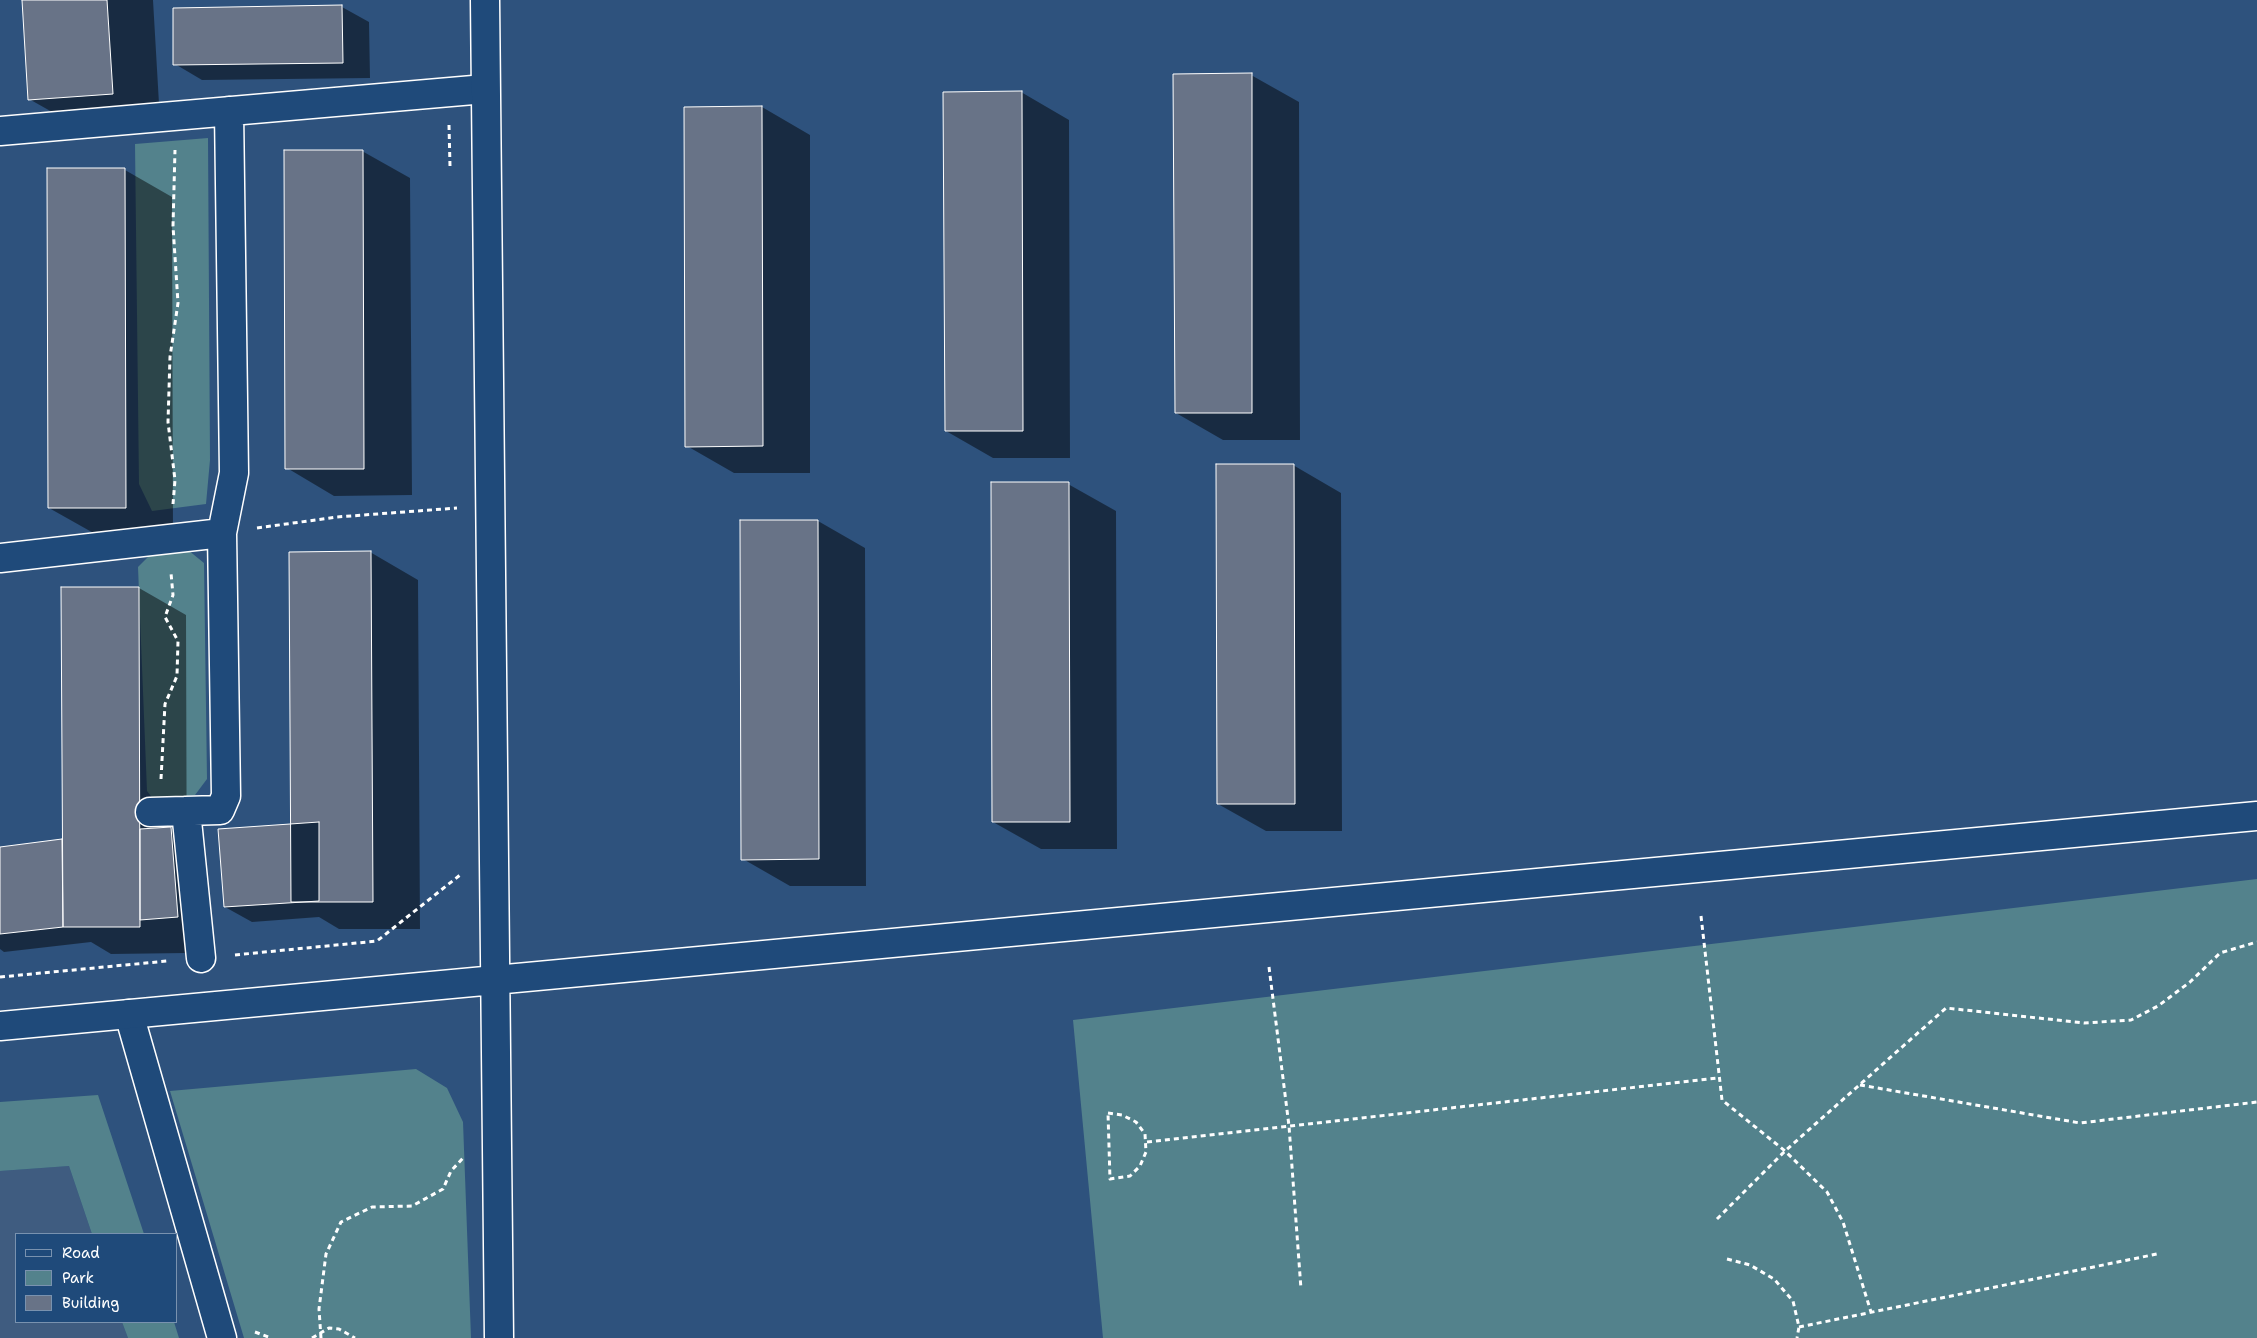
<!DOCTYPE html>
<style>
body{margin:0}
#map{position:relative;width:2257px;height:1338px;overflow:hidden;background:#2e527d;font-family:"Shantell Sans",sans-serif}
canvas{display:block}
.legend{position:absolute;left:15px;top:1233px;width:162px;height:90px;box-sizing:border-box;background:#1f4a7a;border:1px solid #7992af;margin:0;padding:6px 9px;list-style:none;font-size:15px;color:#fff}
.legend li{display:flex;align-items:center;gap:10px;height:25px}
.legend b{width:25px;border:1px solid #7992af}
</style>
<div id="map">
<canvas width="2257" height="1338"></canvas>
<ul class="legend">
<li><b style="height:6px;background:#1f4a7a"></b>Road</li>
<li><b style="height:14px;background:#53828c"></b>Park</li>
<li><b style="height:14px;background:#687387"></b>Building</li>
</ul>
</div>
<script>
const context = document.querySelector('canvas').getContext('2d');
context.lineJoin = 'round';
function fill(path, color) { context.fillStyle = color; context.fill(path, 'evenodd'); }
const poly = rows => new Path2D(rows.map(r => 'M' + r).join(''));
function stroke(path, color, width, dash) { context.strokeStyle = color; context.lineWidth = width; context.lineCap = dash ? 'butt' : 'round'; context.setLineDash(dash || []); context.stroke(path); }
fill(poly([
 [69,1166,92,1234,16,1234,16,1322,122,1322,128,1338,0,1338,0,1171]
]), '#3f5c80');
fill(poly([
 [208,138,210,460,206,504,152,511,139,484,135,144],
 [188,550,204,563,207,779,195,795,154,800,147,791,138,567,154,551],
 [2257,879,2257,1338,1103,1338,1073,1020],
 [416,1069,447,1088,463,1122,471,1338,244,1338,170,1091],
 [98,1095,144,1234,145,1234,92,1234,69,1166,0,1171,0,1102],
 [122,1322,174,1322,179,1338,128,1338]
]), '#53828c');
fill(poly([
 [23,0,153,0,160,121,77,126,29,99],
 [342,7,369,22,370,78,202,80,175,64],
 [1251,75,1299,102,1300,440,1223,440,1176,413],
 [1021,92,1069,120,1070,458,993,458,946,431],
 [762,107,810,135,810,473,734,473,687,446,685,108],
 [362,151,410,178,412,495,334,496,287,468],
 [125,170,172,197,173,535,97,535,49,508],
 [1293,465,1341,493,1342,831,1266,831,1218,804],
 [1068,484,1116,511,1117,849,1041,849,993,822],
 [818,521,865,548,866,886,790,886,743,859],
 [370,552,418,580,420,929,339,929,319,917,252,922,225,907,291,825],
 [139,588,186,615,187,953,111,954,91,942,4,952,0,949,0,848,63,841]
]), '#0007');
const building = poly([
 [22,0,107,0,113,94,28,100,22,0],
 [342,5,343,63,173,65,173,8,342,5],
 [1252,73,1252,413,1175,413,1173,74,1252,73],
 [1022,91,1023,431,945,431,943,92,1022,91],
 [762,106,763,446,685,447,684,107,762,106],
 [284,150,363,150,364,469,285,469,284,150],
 [47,168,125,168,126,508,48,508,47,168],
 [1216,464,1294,464,1295,804,1217,804,1216,464],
 [991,482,1069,482,1070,822,992,822,991,482],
 [740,520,818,520,819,859,741,860,740,520],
 [371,551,373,902,291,902,289,552,371,551],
 [61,587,139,587,140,927,63,927,61,587],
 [319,822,319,901,224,907,218,829,319,822],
 [171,827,178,917,140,920,140,829,171,827],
 [62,839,63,927,0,934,0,847,62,839]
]);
fill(building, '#687387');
stroke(building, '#fff', 1);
const street = poly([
 [0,131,485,89],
 [0,558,222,533],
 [186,811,201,958],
 [150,812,220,810,226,796,222,533,234,473,229,111],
 [129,1014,222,1338]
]);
const secondary = poly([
 [485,0,499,1338],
 [0,1026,2257,816]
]);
stroke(street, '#fff', 31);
stroke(secondary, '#fff', 31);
stroke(poly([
 [449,125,450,166],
 [173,504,175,480,168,422,170,357,178,303,173,226,175,150],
 [257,528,337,517,457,508],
 [161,779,165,704,177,676,178,641,165,617,173,595,171,573],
 [1701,916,1722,1100,1785,1151,1827,1192,1843,1222,1871,1312],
 [235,955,377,941,460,875],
 [1269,967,1289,1126,1301,1289],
 [0,977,167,961],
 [1860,1085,2080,1123,2257,1102],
 [1108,1113,1122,1115,1136,1122,1145,1134,1146,1152,1140,1166,1130,1176,1110,1179,1108,1113],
 [1147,1142,1718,1078],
 [1717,1219,1785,1151,1946,1008,2084,1023,2131,1020,2158,1006,2190,982,2220,953,2257,942],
 [1727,1259,1750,1265,1774,1279,1793,1301,1799,1327,1797,1338],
 [1799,1327,2157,1254],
 [255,1332,271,1338],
 [312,1338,329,1328,339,1329,355,1338],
 [321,1338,319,1309,326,1254,341,1222,372,1207,412,1206,443,1189,451,1171,463,1158]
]), '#fff', 3, [5, 4]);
stroke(street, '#1f4a7a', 28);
stroke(secondary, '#1f4a7a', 28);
</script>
